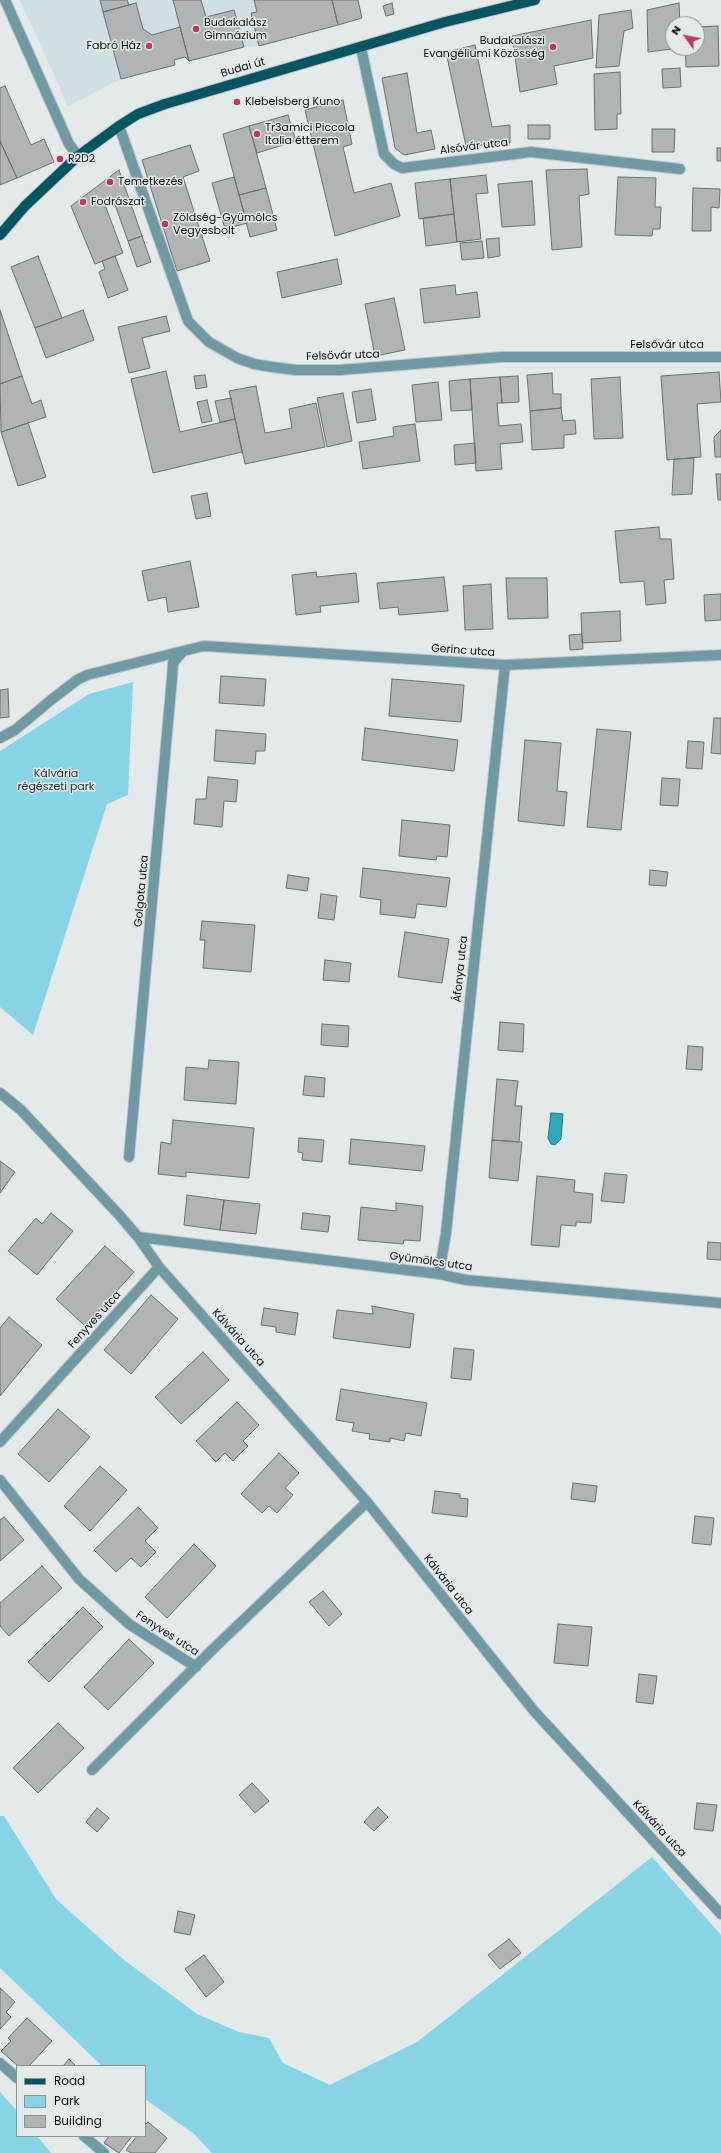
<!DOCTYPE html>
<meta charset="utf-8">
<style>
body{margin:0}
#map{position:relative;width:721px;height:2153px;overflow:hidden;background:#e4e9ea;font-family:Poppins,sans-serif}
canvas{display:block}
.legend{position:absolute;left:16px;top:2065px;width:130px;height:72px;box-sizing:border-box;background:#e4e9ea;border:1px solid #8e9192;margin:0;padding:5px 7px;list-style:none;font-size:12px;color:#0c0d0e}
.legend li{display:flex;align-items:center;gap:8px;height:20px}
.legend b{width:20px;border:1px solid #8e9192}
.north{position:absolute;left:665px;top:16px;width:40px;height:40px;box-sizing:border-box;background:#e4e9ea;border:1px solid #8e9192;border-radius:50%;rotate:303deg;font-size:11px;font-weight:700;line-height:16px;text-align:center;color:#0c0d0e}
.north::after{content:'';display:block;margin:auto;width:14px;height:18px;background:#c13464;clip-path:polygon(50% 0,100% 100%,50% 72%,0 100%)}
</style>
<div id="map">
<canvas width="721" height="2153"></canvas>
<ul class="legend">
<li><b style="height:5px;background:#055563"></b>Road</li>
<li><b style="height:11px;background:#88d4e7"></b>Park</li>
<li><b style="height:11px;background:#b0b4b6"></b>Building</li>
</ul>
<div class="north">N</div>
</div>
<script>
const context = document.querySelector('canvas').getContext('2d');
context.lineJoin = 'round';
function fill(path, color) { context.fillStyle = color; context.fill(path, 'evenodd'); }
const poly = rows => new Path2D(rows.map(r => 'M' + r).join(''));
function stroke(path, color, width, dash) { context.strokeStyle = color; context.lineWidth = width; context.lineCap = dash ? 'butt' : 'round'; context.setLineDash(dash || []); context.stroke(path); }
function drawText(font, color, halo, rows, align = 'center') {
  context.font = font + ' Poppins,sans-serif'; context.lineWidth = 3; context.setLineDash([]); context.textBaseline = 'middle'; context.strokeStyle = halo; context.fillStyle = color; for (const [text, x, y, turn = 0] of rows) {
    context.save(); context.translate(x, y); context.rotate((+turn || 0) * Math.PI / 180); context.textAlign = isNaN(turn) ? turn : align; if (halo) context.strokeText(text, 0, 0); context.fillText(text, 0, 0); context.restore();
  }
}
fill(poly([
 [20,0,332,0,259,46,244,47,189,61,185,57,174,60,175,65,121,79,68,106]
]), '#d1dfe3');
fill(poly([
 [133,682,128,795,107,804,33,1035,0,1007,0,751,89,694],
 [0,1816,4,1816,56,1899,124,1960,197,2014,239,2032,269,2038,283,2063,330,2085,417,2042,652,1857,721,1935,721,2153,212,2153,194,2134,145,2099,145,2066,102,2066,0,1968],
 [0,2092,17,2111,17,2136,37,2136,51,2153,0,2153]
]), '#88d4e7');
const water = poly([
 [551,1113,563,1114,561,1139,555,1145,551,1144,548,1138,551,1113]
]);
fill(water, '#32a5bd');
stroke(water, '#277788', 1);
const building = poly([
 [100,0,127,0,129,5,103,12,100,0],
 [173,0,201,0,206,17,234,10,244,47,189,61,173,0],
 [254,0,332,0,338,25,259,46,251,13,257,12,254,0],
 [332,0,358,0,362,18,338,25,332,0],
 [136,3,143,29,152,35,180,27,189,61,185,57,174,60,175,65,121,79,103,12,136,3],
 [392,3,394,14,386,16,383,6,392,3],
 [679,3,680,24,673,24,673,48,680,48,648,52,647,10,679,3],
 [631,10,633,28,624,31,619,66,596,68,599,15,631,10],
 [591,20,593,58,554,66,557,84,520,92,512,36,591,20],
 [718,26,719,66,686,67,685,48,697,48,697,27,718,26],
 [475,45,492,127,510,125,510,143,466,146,446,52,475,45],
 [680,68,681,87,663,88,662,69,680,68],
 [620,72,621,114,617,114,617,129,595,130,594,74,620,72],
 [407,73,417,133,431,130,435,149,404,155,395,148,382,78,407,73],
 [5,86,31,145,44,139,54,162,17,178,0,141,0,88,5,86],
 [343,100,352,144,343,147,354,193,391,183,400,216,335,236,305,110,343,100],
 [288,115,296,141,257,153,249,126,288,115],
 [528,125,550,125,550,139,528,139,528,125],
 [249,126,266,188,239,195,223,134,249,126],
 [652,129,675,129,674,152,652,152,652,129],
 [0,141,17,178,0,185,0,141],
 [190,145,199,171,183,177,210,261,177,271,142,160,190,145],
 [717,148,721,148,721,161,717,161,717,148],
 [587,169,589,194,579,196,582,247,552,250,546,170,587,169],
 [119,170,142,236,128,241,113,199,105,205,123,253,95,264,71,206,119,170],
 [486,175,488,193,476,194,481,239,457,242,450,179,486,175],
 [234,177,247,223,225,229,212,183,234,177],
 [618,177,656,178,655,207,661,207,660,229,653,229,652,236,615,235,618,177],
 [450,179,454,214,419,219,415,183,450,179],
 [532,181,535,225,502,227,498,184,532,181],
 [266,188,277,230,250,237,239,195,266,188],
 [693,188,720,189,719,208,711,207,711,231,692,231,693,188],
 [454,214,457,242,426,246,423,218,454,214],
 [142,236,151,262,137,267,128,241,142,236],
 [499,238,500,256,488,258,486,239,499,238],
 [482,241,484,258,462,260,460,243,482,241],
 [38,256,62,318,35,328,11,267,38,256],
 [115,256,128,290,108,298,99,272,105,269,102,261,115,256],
 [337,259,342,284,282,298,277,272,337,259],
 [455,285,456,295,477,292,480,317,424,323,420,289,455,285],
 [394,298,405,350,375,356,365,304,394,298],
 [0,310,22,376,0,384,0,310],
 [83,310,94,340,46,358,35,328,83,310],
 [166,316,170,331,142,338,150,368,129,373,118,327,166,316],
 [166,371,180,432,235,419,242,452,153,473,131,379,166,371],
 [719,372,721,402,697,404,701,457,667,460,661,376,719,372],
 [552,373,553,394,561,394,561,408,530,411,527,375,552,373],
 [205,375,207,387,196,389,194,376,205,375],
 [22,376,32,404,41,400,46,417,1,432,0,384,22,376],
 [518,376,519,402,502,403,500,377,518,376],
 [500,377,502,403,497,403,499,426,521,424,523,442,500,444,502,469,476,471,470,379,500,377],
 [620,377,623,438,594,439,591,379,620,377],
 [470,379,472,410,451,411,449,381,470,379],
 [438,382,442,420,416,422,412,385,438,382],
 [256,386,265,433,292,428,289,409,316,403,325,447,245,464,229,391,256,386],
 [371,389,376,420,357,423,352,392,371,389],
 [343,393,352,441,327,447,317,398,343,393],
 [231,398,235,419,220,422,215,401,231,398],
 [207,400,212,421,202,423,197,402,207,400],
 [561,408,563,421,575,420,576,434,564,435,564,448,532,450,530,411,561,408],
 [28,423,46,477,18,486,1,432,28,423],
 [415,424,420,461,363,469,359,442,394,436,393,427,415,424],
 [721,430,721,457,715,457,714,437,721,430],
 [475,443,476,463,455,465,454,445,475,443],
 [694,458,692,494,672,495,674,459,694,458],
 [716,474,721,474,721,500,718,500,716,474],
 [207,493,211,516,196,519,191,496,207,493],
 [659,527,660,539,671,539,674,579,664,580,666,603,646,605,644,581,620,583,615,531,659,527],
 [190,561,199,607,168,612,166,597,148,601,142,571,190,561],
 [316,572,317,577,356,573,359,602,320,606,321,612,296,615,292,575,316,572],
 [444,577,448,611,399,615,398,607,380,609,377,583,444,577],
 [506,578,547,578,548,618,508,619,506,578],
 [491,584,493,629,465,630,463,586,491,584],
 [721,594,721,620,705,621,704,595,721,594],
 [620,611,621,641,582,643,581,613,620,611],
 [582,634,583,649,570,650,569,635,582,634],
 [221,676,266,679,264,706,219,703,221,676],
 [392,679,464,685,461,722,389,716,392,679],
 [8,689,9,717,0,718,0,690,8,689],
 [714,718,721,718,721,754,711,753,714,718],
 [365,728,458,740,454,771,362,760,365,728],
 [597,729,631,732,621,830,587,827,597,729],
 [216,730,266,734,265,751,256,751,255,764,214,761,216,730],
 [525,740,561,743,557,791,567,792,564,826,518,821,525,740],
 [688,741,704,742,702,769,686,768,688,741],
 [208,777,238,780,236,802,224,801,222,827,194,824,196,799,206,799,208,777],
 [662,778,680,779,678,806,660,805,662,778],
 [402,820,450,825,447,857,437,856,436,860,399,856,402,820],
 [363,868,450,878,446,907,417,904,415,918,380,914,381,900,360,897,363,868],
 [650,870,668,872,666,886,649,885,650,870],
 [288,875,309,878,307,891,286,888,288,875],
 [321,894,337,896,334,920,318,918,321,894],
 [202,921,255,925,251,972,203,968,205,940,200,940,202,921],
 [405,932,449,939,442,983,398,977,405,932],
 [325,960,351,963,349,982,323,980,325,960],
 [500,1022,524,1024,523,1052,498,1050,500,1022],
 [322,1024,349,1026,348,1047,321,1045,322,1024],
 [688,1046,703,1047,702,1070,686,1069,688,1046],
 [209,1060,239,1062,236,1104,184,1100,186,1067,208,1069,209,1060],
 [305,1076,325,1078,324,1097,303,1095,305,1076],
 [497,1079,518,1081,515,1106,522,1106,519,1142,492,1140,497,1079],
 [173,1120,254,1128,249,1178,186,1172,186,1177,158,1174,161,1142,171,1144,173,1120],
 [299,1138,324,1140,322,1162,302,1160,303,1153,298,1152,299,1138],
 [351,1139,425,1146,422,1171,349,1164,351,1139],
 [492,1140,522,1142,518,1181,489,1178,492,1140],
 [0,1161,15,1172,0,1193,0,1161],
 [605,1173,627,1175,624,1203,601,1201,605,1173],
 [537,1176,575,1180,574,1192,593,1194,591,1223,576,1222,576,1226,561,1225,559,1247,531,1245,537,1176],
 [187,1195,224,1200,220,1230,184,1225,187,1195],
 [224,1200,260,1204,256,1234,220,1230,224,1200],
 [396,1203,423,1206,420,1241,404,1240,403,1244,358,1240,361,1207,396,1211,396,1203],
 [51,1213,73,1231,37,1275,8,1251,36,1218,42,1224,51,1213],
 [303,1213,330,1216,328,1232,301,1229,303,1213],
 [708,1242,721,1243,721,1260,707,1259,708,1242],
 [105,1246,134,1272,85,1326,56,1299,105,1246],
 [151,1295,178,1319,131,1374,104,1350,151,1295],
 [372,1306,414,1314,410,1348,333,1338,337,1310,373,1314,372,1306],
 [264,1308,298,1313,295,1335,276,1332,276,1327,261,1325,264,1308],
 [9,1317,42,1345,0,1396,0,1328,9,1317],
 [454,1348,474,1350,471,1380,451,1378,454,1348],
 [203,1352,229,1380,181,1424,155,1397,203,1352],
 [341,1389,427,1403,421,1436,406,1433,404,1441,390,1438,390,1442,369,1439,370,1434,352,1431,354,1423,336,1420,341,1389],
 [237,1402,259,1425,243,1441,248,1446,233,1461,225,1453,216,1462,196,1441,237,1402],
 [58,1409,90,1437,49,1482,18,1454,58,1409],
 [279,1453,299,1473,285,1488,293,1495,277,1513,269,1506,262,1513,241,1494,279,1453],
 [100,1466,127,1490,90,1531,64,1506,100,1466],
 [573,1483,597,1486,595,1502,571,1499,573,1483],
 [435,1491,460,1494,460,1498,468,1499,467,1517,432,1513,435,1491],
 [138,1507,158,1528,145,1541,156,1552,141,1567,131,1558,116,1572,94,1550,138,1507],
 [695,1516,714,1518,711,1545,692,1543,695,1516],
 [4,1517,24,1540,0,1561,0,1520,4,1517],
 [194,1544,216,1566,167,1618,145,1597,194,1544],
 [42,1566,62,1588,9,1636,0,1626,0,1603,42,1566],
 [323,1591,342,1614,329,1626,309,1602,323,1591],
 [83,1607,103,1627,49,1682,28,1662,83,1607],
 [558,1624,592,1627,588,1666,554,1663,558,1624],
 [129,1639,154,1663,108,1710,84,1687,129,1639],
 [639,1674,657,1676,653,1704,636,1702,639,1674],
 [58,1723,84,1748,38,1793,13,1768,58,1723],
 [252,1783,269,1801,255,1813,239,1795,252,1783],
 [697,1803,717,1805,713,1831,694,1829,697,1803],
 [378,1807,388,1817,374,1831,364,1822,378,1807],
 [97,1808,109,1818,97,1832,86,1822,97,1808],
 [178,1911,195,1915,190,1935,174,1932,178,1911],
 [509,1939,521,1953,500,1969,488,1955,509,1939],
 [204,1955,224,1982,206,1997,185,1969,204,1955],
 [0,1988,15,2002,6,2012,11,2017,0,2029,0,1988],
 [27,2018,52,2041,29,2066,18,2066,1,2051,11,2041,8,2038,27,2018],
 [69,2059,76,2066,63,2066,69,2059],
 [148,2122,167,2138,155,2153,131,2153,126,2150,137,2136,145,2136,145,2125,148,2122],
 [109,2136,132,2136,119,2153,104,2143,109,2136]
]);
fill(building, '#b0b4b6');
stroke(building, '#6b6f70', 1);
const minor = poly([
 [5,0,69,144,78,156],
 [361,48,384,154,394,164,402,168,531,152,680,169],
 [119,126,188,321,209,342,237,358,254,364,272,367,296,370,340,370,501,357,721,357],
 [0,738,15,730,51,700,77,680,87,675,183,651],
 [0,1093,21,1110,121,1217,138,1237,159,1267,367,1502,534,1711,721,1914],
 [129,1157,172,678,173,663,183,651,204,646,505,665,721,655],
 [138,1237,439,1274,466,1280,721,1303],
 [439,1274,446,1233,505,665],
 [0,1442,159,1267],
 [0,1480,79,1579,129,1624,196,1667],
 [92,1770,213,1649,367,1502],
 [0,2063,17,2078],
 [84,2136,104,2153]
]);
const major = poly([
 [0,235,25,206,78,156,119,126,138,114,165,104,445,22,535,0]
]);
stroke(minor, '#c1c6c7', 12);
stroke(major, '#c1c6c7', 12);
stroke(minor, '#7099a3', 10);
stroke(major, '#055563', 10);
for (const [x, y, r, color] of [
 [196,29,4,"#c13464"],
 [149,46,4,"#c13464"],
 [553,47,4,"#c13464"],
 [237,102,4,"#c13464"],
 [257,134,4,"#c13464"],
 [60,159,4,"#c13464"],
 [110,182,4,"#c13464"],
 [83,202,4,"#c13464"],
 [165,224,4,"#c13464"]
]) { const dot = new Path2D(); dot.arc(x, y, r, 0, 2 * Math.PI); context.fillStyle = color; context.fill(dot); stroke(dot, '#e4e9ea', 1.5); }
drawText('11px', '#0c0d0e', '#e4e9ea', [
 ["Budakalász",204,23],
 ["Gimnázium",204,36],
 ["Budakalászi",545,41,"right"],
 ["Evangéliumi Közösség",545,54,"right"],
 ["Fabró Ház",141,46,"right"],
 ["Klebelsberg Kuno",245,102],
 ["Tr3amici Piccola",265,128],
 ["Italia étterem",265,141],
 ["R2D2",68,159],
 ["Temetkezés",118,182],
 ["Fodrászat",91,202],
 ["Zöldség-Gyümölcs",173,218],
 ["Vegyesbolt",173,231]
], 'left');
drawText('11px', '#0c0d0e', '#e4e9ea', [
 ["Budai út",243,68,-16],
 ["Alsóvár utca",474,147,-7],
 ["Felsővár utca",667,345],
 ["Felsővár utca",343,356,-2],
 ["Gerinc utca",463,651,4],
 ["Golgota utca",142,891,-85],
 ["Áfonya utca",461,969,-84],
 ["Gyümölcs utca",431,1262,8],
 ["Fenyves utca",95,1320,-48],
 ["Kálvária utca",238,1338,48],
 ["Kálvária utca",448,1585,52],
 ["Fenyves utca",167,1634,33],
 ["Kálvária utca",659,1829,47]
]);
drawText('11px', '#1a2e33', '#e4e9ea', [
 ["Kálvária",56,774],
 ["régészeti park",56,787]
]);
</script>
